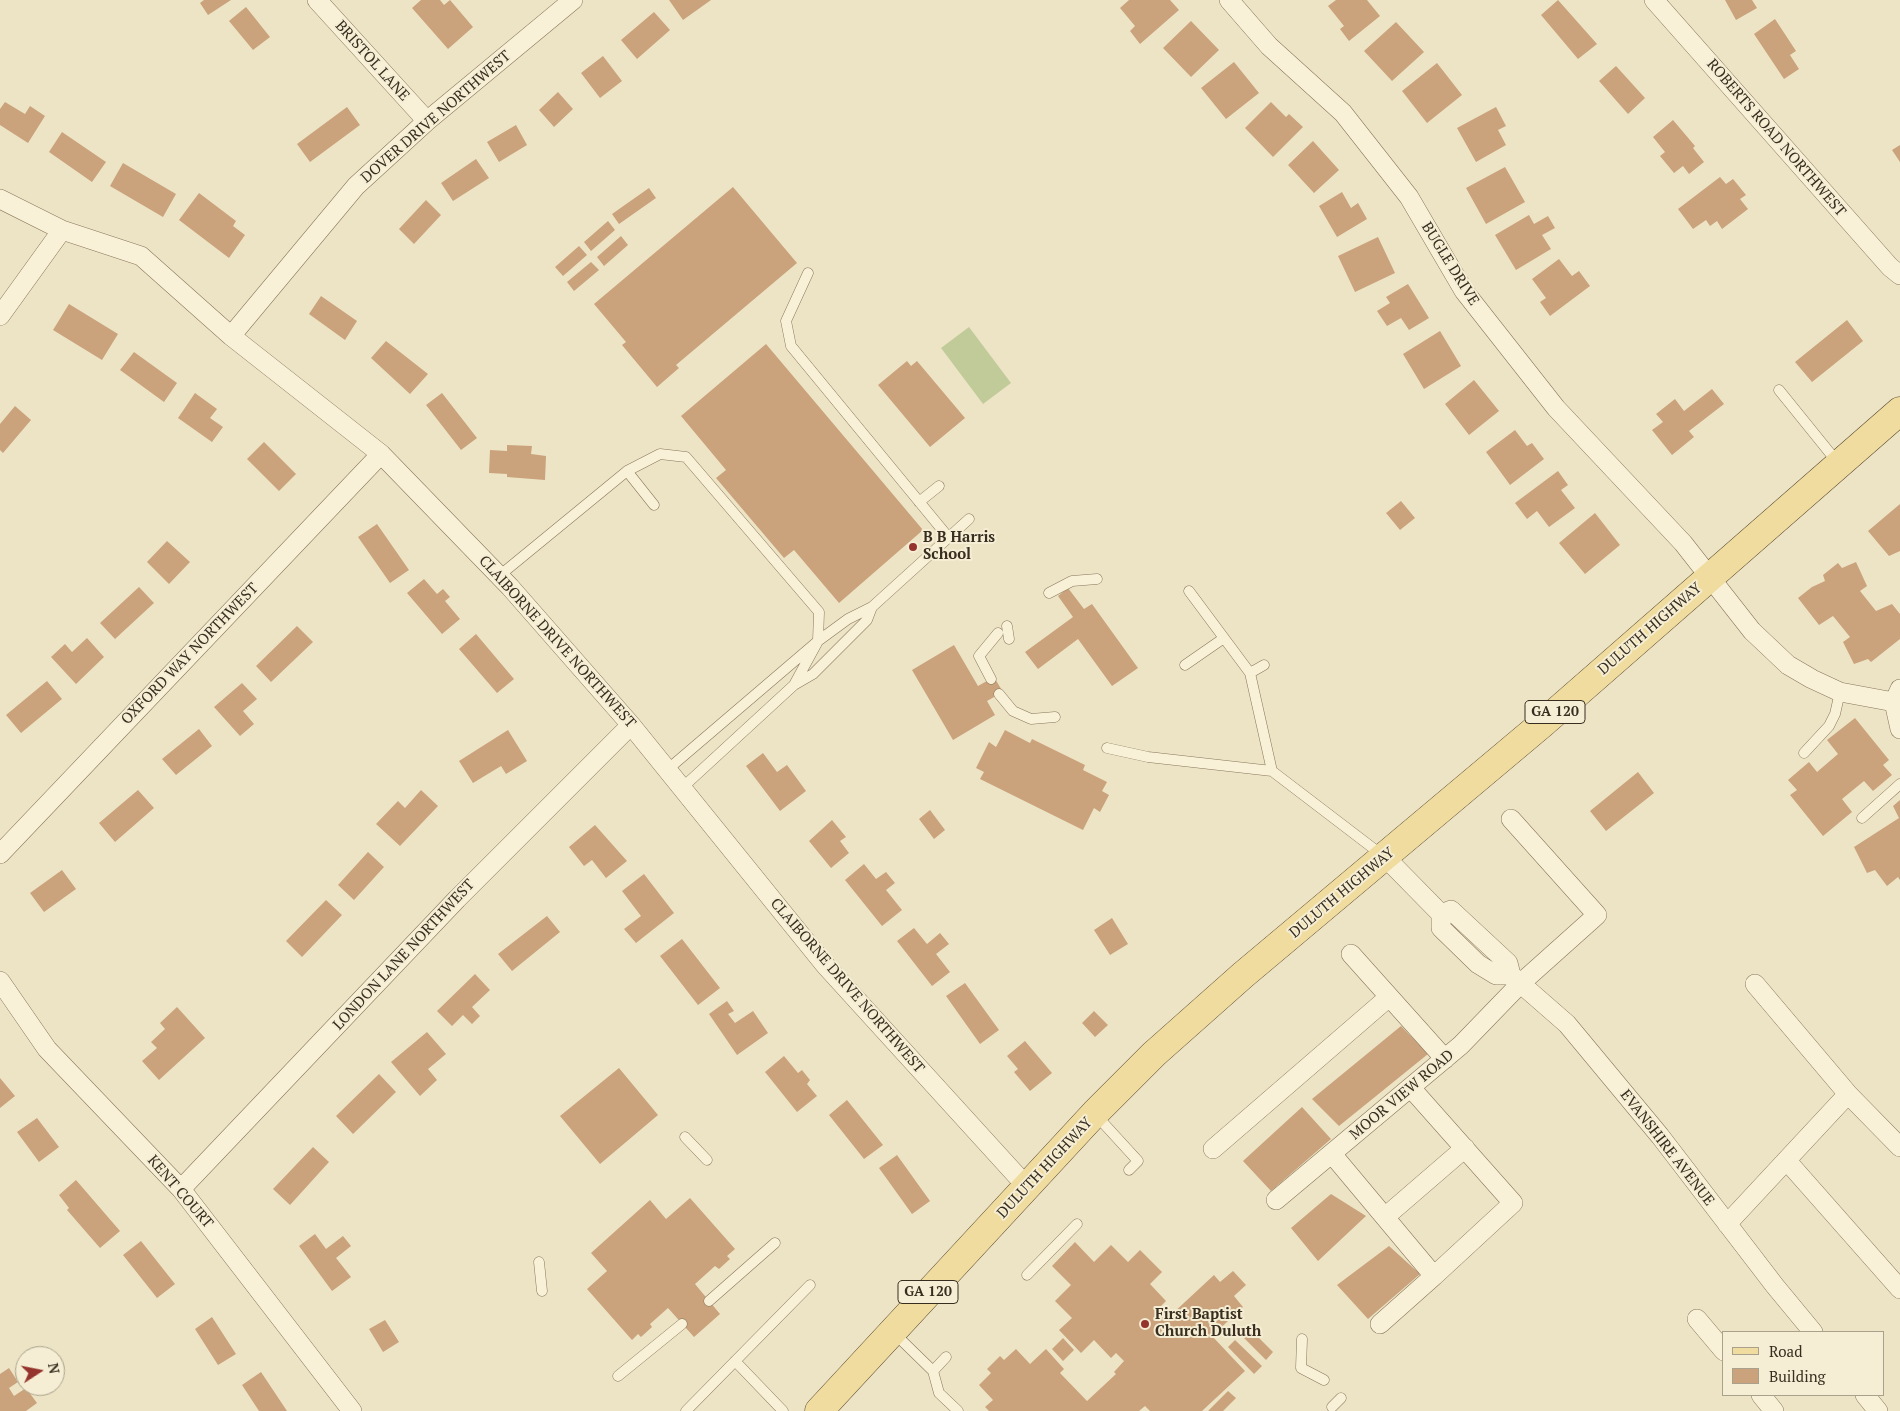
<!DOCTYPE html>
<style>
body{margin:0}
#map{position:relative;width:1900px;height:1411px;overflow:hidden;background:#ede4c5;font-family:"PT Serif",serif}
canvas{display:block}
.legend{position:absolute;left:1722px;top:1331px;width:162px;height:65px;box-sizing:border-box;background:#f5eed4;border:1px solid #a9a18c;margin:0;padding:6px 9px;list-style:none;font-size:15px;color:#382d1f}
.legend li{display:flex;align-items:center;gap:10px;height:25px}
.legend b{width:25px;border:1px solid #a9a18c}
.north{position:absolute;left:15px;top:1346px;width:50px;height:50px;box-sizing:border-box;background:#f5eed4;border:1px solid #a9a18c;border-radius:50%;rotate:79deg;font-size:14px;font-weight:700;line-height:20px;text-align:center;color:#382d1f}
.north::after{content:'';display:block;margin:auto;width:18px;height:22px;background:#95342d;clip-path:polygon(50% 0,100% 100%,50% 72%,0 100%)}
</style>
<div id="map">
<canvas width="1900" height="1411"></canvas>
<ul class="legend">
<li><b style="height:6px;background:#efdc9e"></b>Road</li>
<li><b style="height:14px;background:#caa27c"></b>Building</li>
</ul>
<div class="north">N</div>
</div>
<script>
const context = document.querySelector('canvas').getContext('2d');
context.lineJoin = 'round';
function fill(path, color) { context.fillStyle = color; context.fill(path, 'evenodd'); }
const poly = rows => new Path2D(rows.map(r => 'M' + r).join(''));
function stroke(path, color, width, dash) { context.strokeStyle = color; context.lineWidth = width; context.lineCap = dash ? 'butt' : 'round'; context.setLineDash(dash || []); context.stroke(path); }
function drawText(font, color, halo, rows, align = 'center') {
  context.font = font + ' "PT Serif",serif'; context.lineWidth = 4; context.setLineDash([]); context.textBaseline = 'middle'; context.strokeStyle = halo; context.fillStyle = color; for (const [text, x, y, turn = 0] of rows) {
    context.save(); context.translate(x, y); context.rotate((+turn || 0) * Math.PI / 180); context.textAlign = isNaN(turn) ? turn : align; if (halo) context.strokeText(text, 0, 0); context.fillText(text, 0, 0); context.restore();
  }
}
fill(poly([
 [969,327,1011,383,983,404,941,348]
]), '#c1cb99');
fill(poly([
 [204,0,231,0,208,15,200,3],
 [421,0,440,0,444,5,450,0,473,27,448,49,412,8],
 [669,0,711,0,683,20],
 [1129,0,1170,0,1179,10,1140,44,1130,31,1135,26,1120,8],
 [1336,0,1367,0,1380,16,1349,41,1340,29,1344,26,1328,6],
 [1558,0,1597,44,1578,59,1541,15],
 [1725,0,1752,0,1757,8,1736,20],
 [246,7,270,37,253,50,229,21],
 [654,12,670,30,637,59,621,40],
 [1775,19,1796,51,1790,55,1799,69,1784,79,1754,34],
 [1191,21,1219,50,1191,77,1163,48],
 [1396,22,1424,52,1392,81,1364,51],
 [603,56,622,81,600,98,581,73],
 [1234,62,1259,93,1226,119,1201,88],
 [1437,63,1462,95,1427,123,1402,91],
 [1616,66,1645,98,1628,114,1599,81],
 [558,92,573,109,554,127,539,110],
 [5,102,25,114,30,106,45,116,28,143,0,125,0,109],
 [1271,102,1286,117,1289,114,1303,127,1273,157,1245,128],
 [347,107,360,125,310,162,297,144],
 [1496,107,1506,126,1498,130,1506,145,1476,162,1457,128],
 [1673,120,1695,146,1693,148,1704,162,1689,174,1683,166,1674,173,1660,156,1665,152,1653,137],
 [516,125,527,145,499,162,487,142],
 [62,132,106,162,92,182,49,152],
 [1313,141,1339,170,1314,193,1288,165],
 [1900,145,1900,162,1892,150],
 [476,159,489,178,453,201,441,183],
 [123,163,176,194,163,217,110,186],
 [1505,167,1525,202,1486,224,1466,188],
 [1720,177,1726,184,1733,179,1746,195,1740,199,1748,209,1722,229,1717,221,1710,226,1706,220,1693,229,1678,209],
 [733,187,797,263,676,365,679,368,657,387,622,345,626,342,594,304],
 [649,188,656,198,619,224,612,214],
 [1342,192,1351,208,1358,203,1367,219,1337,237,1319,206],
 [199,193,236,221,233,226,245,235,229,258,179,220],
 [426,200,441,215,414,244,399,229],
 [1529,215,1534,224,1548,216,1555,228,1542,235,1551,249,1516,270,1495,235],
 [608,221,615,230,591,251,584,242],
 [621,236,628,245,604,266,597,257],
 [1378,237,1395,273,1355,292,1338,256],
 [579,246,587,255,563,276,555,267],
 [1559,259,1572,276,1579,271,1590,286,1550,316,1540,302,1546,298,1532,279],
 [591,262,599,270,574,291,567,282],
 [1408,284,1429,318,1409,330,1401,318,1387,326,1377,311,1390,303,1386,297],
 [321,296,357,321,345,340,309,314],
 [69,304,118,334,102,360,53,330],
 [1847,320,1863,341,1812,382,1795,362],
 [1440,331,1461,366,1424,389,1403,354],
 [386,341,428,374,410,394,371,358],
 [766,344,923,530,839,603,794,550,784,558,716,478,726,470,681,416],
 [134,352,177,383,164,402,120,370],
 [907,361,911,366,917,361,965,418,930,447,878,385],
 [1474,380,1499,411,1469,435,1445,404],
 [1712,389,1724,404,1689,431,1694,437,1672,455,1652,430,1663,422,1656,414,1675,399,1684,411],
 [195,393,217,409,210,418,223,427,212,442,178,418],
 [442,393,477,438,461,450,426,405],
 [15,406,31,420,3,453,0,450,0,424],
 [1515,430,1527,446,1532,443,1544,459,1510,485,1486,452],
 [264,442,296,474,279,491,247,459],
 [507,445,532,446,531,454,546,456,545,480,507,477,507,474,489,473,490,450,507,451],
 [1558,471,1568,485,1561,490,1575,508,1549,527,1537,511,1527,519,1515,503],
 [1401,501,1415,518,1400,530,1386,513],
 [1900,504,1900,551,1889,556,1868,531],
 [1595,513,1620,545,1585,574,1559,543],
 [377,524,409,570,390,583,358,537],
 [167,541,190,562,169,584,147,562],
 [1856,562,1867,586,1860,591,1876,611,1892,604,1900,614,1900,639,1871,662,1868,659,1854,664,1843,642,1850,637,1833,616,1819,625,1798,598,1812,587,1825,581,1823,575,1838,563,1842,568],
 [424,579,437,594,443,589,450,597,445,601,460,619,442,634,407,593],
 [139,587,154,603,115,639,100,623],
 [1068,588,1084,609,1092,604,1138,668,1112,686,1078,639,1038,669,1025,652,1073,617,1058,596],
 [297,626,313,642,271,682,256,666],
 [476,634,514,679,497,693,459,649],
 [87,638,104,657,76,684,51,657,65,644,72,652],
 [954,645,978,686,994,677,1003,692,987,701,995,715,953,740,912,670],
 [47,681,62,699,21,733,6,715],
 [242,683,257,699,243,711,254,724,240,736,214,707],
 [1855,718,1889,760,1883,765,1892,775,1873,791,1864,781,1842,799,1852,812,1823,836,1790,795,1797,790,1788,780,1809,762,1817,772,1838,754,1827,740],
 [199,729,212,746,176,775,162,759],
 [508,730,527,761,506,774,501,766,473,783,459,761],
 [1005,730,1030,743,1032,739,1085,765,1083,770,1107,782,1102,791,1109,795,1100,812,1094,808,1083,830,980,779,984,772,976,768,989,742,996,747],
 [763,753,777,772,787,765,806,791,780,811,746,766],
 [1638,772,1654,793,1606,831,1590,811],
 [138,790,154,808,115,842,99,823],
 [421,790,438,806,400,846,376,824,398,801,405,808],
 [1900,800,1900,880,1898,877,1887,886,1875,870,1867,873,1854,847,1899,818,1893,806],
 [930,810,945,830,934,839,919,819],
 [832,820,846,837,840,841,849,853,831,868,809,841],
 [595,825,627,861,606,878,592,860,584,866,569,847],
 [368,852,384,867,354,900,338,885],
 [864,864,876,879,886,872,895,883,886,890,902,910,882,926,845,880],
 [62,870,76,889,44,912,30,893],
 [644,874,674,913,636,943,624,929,641,916,622,891],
 [326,900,342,915,302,957,286,941],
 [547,916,560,932,512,971,498,954],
 [1112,918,1128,944,1110,955,1094,930],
 [914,928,927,944,940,933,949,944,936,954,950,972,932,986,897,941],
 [682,939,720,988,698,1005,660,956],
 [475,974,490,990,472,1007,480,1016,472,1024,463,1015,452,1026,437,1011],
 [965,983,999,1030,980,1044,946,996],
 [727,1001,734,1011,728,1014,735,1023,753,1011,768,1033,737,1055,709,1014],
 [177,1007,205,1038,159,1080,142,1061,157,1048,151,1042,165,1029,160,1023],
 [1094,1011,1108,1025,1095,1037,1082,1023],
 [1401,1026,1428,1054,1339,1126,1312,1099],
 [427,1032,446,1054,428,1069,437,1080,420,1096,391,1062],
 [1025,1041,1052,1073,1030,1091,1014,1072,1018,1069,1007,1056],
 [784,1056,798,1073,802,1070,810,1080,807,1084,817,1096,797,1112,765,1072],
 [619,1068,658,1115,600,1164,560,1116],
 [379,1074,396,1092,353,1134,336,1116],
 [0,1078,15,1096,0,1108],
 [847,1100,883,1145,864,1159,829,1115],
 [1302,1107,1331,1139,1271,1191,1243,1161],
 [37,1118,59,1147,39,1162,17,1132],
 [313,1147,329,1162,290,1205,273,1189],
 [897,1155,930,1201,912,1214,879,1168],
 [76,1180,120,1231,100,1248,67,1210,69,1208,59,1195],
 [1331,1194,1366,1216,1318,1261,1291,1228],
 [690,1198,735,1249,727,1256,730,1259,719,1269,715,1266,695,1284,720,1314,694,1337,668,1308,650,1324,652,1327,641,1337,638,1334,632,1340,587,1289,607,1271,591,1253,650,1200,666,1219],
 [315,1234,326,1249,343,1236,351,1246,336,1258,351,1277,332,1291,299,1246],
 [141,1241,175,1284,157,1298,123,1255],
 [1075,1242,1094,1262,1111,1245,1128,1262,1140,1250,1162,1272,1150,1284,1166,1301,1161,1306,1171,1315,1214,1275,1220,1282,1233,1271,1246,1285,1234,1296,1243,1307,1212,1336,1245,1371,1202,1411,1150,1411,1145,1406,1139,1411,989,1411,985,1407,993,1400,979,1385,991,1373,987,1369,1000,1356,1004,1360,1016,1349,1030,1364,1046,1349,1064,1369,1060,1373,1087,1401,1116,1374,1114,1372,1124,1361,1116,1353,1111,1358,1094,1340,1081,1353,1059,1330,1072,1318,1055,1301,1071,1285,1052,1266],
 [1389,1246,1420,1274,1368,1319,1337,1285],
 [212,1317,236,1354,218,1365,195,1329],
 [385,1320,399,1342,383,1352,369,1329],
 [1247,1326,1273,1352,1266,1360,1239,1333],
 [1063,1338,1074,1350,1063,1361,1052,1349],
 [1235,1340,1262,1366,1254,1374,1228,1347],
 [9,1368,18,1382,9,1388,14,1396,26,1388,37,1403,26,1411,0,1411,0,1374],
 [261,1372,287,1411,259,1411,242,1385],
 [1228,1391,1236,1398,1223,1411,1208,1411]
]), '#caa27c');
const lane = poly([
 [808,273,786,321,791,346,949,538],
 [1779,390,1838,463],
 [627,471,654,505],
 [919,502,939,486],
 [499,576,627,471,660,454,686,457,819,612,818,641,794,685],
 [1189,591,1250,673,1272,771,1382,855],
 [1049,593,1072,581,1097,579],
 [1007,626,1009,639],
 [1185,665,1224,638],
 [1250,673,1264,665],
 [991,679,979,656,998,633],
 [999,694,1013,711,1031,719,1055,717],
 [1107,748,1148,757,1272,771],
 [1804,753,1829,726,1835,714,1840,692],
 [667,770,818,641,848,619,872,607,969,519],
 [682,788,794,685,813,674,867,620,872,607],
 [1862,818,1900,784],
 [1095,1114,1138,1161,1129,1170],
 [685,1137,707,1160],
 [539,1262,542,1291],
 [1027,1275,1077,1224],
 [709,1301,775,1243],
 [893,1332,933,1371,939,1393,958,1411],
 [1302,1339,1301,1368,1324,1380],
 [735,1361,783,1411],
 [933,1371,946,1357],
 [618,1376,682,1324],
 [1332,1407,1341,1398],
 [686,1411,810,1285]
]);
const street = poly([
 [317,0,427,121],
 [1229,0,1269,46,1343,113,1409,197,1464,291,1556,408,1683,543,1752,631,1788,665,1812,679,1840,692,1894,702],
 [1654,0,1890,267,1900,275],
 [0,199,62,230,141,256,231,336,381,454,510,587,631,725,825,965,1028,1188],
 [0,316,62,230],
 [231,336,356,186,427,121,573,0],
 [1900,689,1894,702,1900,729],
 [0,854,381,454],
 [1385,857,1441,914,1441,928,1478,964,1496,975,1511,975,1508,963,1451,910,1441,914],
 [1351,954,1445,1059],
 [1512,976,1567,1024,1660,1136,1775,1286,1813,1332],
 [0,981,47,1049,181,1189,352,1411],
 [1411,1088,1513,1203,1434,1276],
 [1848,1094,1900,1147],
 [1213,1149,1389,997],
 [1332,1154,1434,1276,1380,1324],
 [1787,1161,1900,1289],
 [181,1189,457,899,631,725],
 [1276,1200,1461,1045,1521,983,1597,915,1511,819],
 [1385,1217,1465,1148],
 [1727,1224,1848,1094,1755,984],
 [1697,1319,1724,1351],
 [1761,1395,1774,1411],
 [1865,1395,1878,1411]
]);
const primary = poly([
 [819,1411,1095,1113,1154,1054,1243,975,1542,724,1900,411]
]);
stroke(lane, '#88765b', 11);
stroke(street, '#88765b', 20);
stroke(primary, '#55442f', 29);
stroke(lane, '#f8f1d8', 10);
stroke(street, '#f8f1d8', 19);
stroke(primary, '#efdc9e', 28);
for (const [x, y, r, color] of [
 [913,547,5,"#95342d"],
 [1145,1324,5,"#95342d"]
]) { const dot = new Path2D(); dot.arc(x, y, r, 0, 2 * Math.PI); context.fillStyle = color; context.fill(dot); stroke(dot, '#f5eed4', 2); }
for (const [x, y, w] of [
 [1555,712,60],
 [928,1292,60]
]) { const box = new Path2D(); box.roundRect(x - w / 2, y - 11.5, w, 23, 4); context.fillStyle = '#f5eed4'; context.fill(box); stroke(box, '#382d1f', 1); }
drawText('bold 14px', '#382d1f', null, [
 ["GA 120",1555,712],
 ["GA 120",928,1292]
]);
drawText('15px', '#382d1f', '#f5eed4', [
 ["BRISTOL LANE",372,61,48],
 ["DOVER DRIVE NORTHWEST",436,117,-41],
 ["ROBERTS ROAD NORTHWEST",1776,138,49],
 ["BUGLE DRIVE",1450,264,58],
 ["DULUTH HIGHWAY",1650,629,-41],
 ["CLAIBORNE DRIVE NORTHWEST",557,642,48],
 ["OXFORD WAY NORTHWEST",190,654,-46],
 ["DULUTH HIGHWAY",1342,893,-40],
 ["LONDON LANE NORTHWEST",404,955,-47],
 ["CLAIBORNE DRIVE NORTHWEST",847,986,49],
 ["MOOR VIEW ROAD",1402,1095,-40],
 ["EVANSHIRE AVENUE",1667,1148,52],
 ["DULUTH HIGHWAY",1045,1168,-47],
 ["KENT COURT",180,1192,49]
]);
drawText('bold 15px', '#382d1f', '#f5eed4', [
 ["B B Harris",923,538],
 ["School",923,555],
 ["First Baptist",1155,1315],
 ["Church Duluth",1155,1332]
], 'left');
</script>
